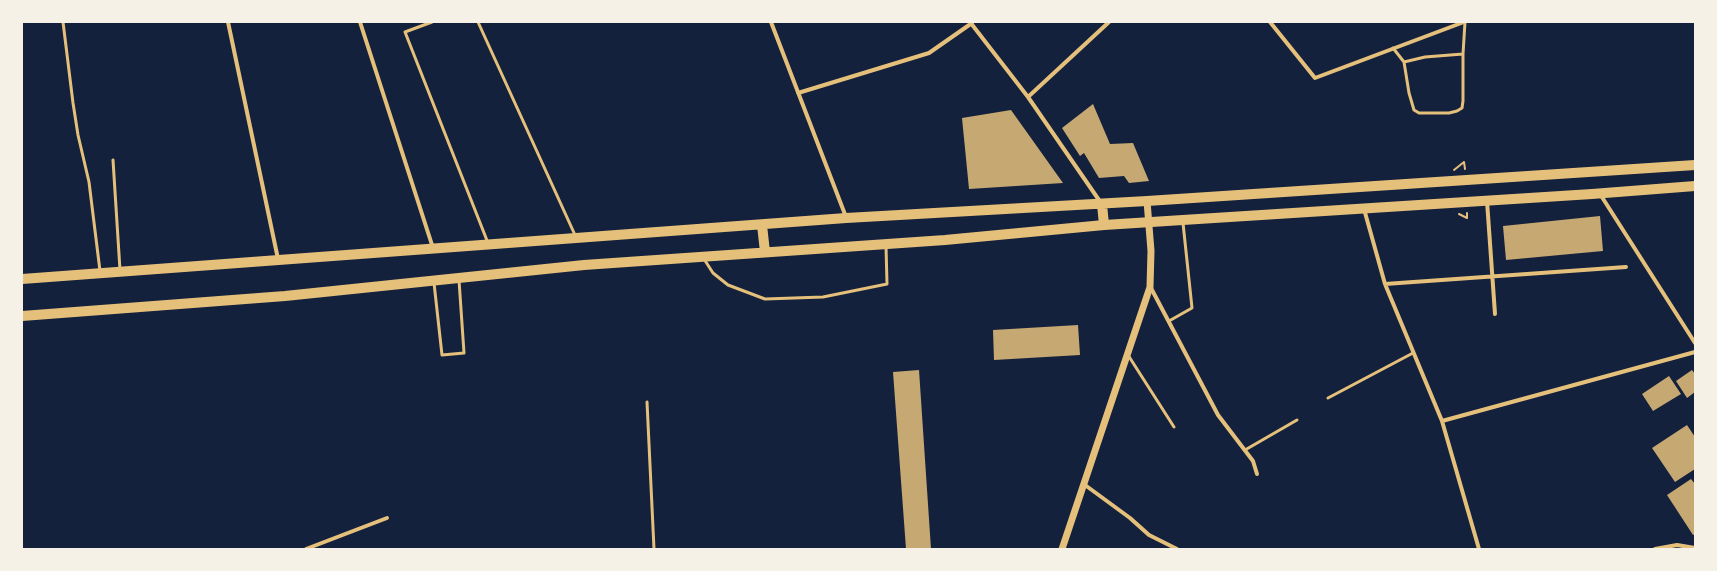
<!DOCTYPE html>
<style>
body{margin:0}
#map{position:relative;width:1717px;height:571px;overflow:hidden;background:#14213d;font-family:"Asap Condensed",sans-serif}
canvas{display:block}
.frame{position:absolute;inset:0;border:23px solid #f6f1e7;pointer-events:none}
</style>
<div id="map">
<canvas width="1717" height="571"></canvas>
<div class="frame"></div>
</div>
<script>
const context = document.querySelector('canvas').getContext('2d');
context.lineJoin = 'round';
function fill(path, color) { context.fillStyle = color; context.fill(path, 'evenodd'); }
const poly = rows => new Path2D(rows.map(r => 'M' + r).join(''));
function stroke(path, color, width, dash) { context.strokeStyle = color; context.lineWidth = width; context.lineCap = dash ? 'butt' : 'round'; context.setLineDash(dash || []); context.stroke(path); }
fill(poly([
 [1093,104,1110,144,1133,143,1149,181,1129,183,1124,176,1099,178,1084,153,1080,156,1062,128],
 [1011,110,1063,183,969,189,962,118],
 [1600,216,1603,251,1506,260,1503,226],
 [1078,325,1080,355,994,360,993,330],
 [919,370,931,549,906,549,893,372],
 [1692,370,1695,374,1695,392,1687,398,1676,381],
 [1669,376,1681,394,1653,411,1642,394],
 [1687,425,1695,437,1695,469,1675,482,1652,448],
 [1691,479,1695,484,1695,534,1693,535,1667,495]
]), '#c6a872');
stroke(poly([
 [1464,162,1465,169],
 [1454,170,1464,162],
 [1459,214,1467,218,1467,213]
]), '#e5c07b', 2);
stroke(poly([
 [63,22,73,103,78,135,89,182,100,271],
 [432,22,405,32,488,243],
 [478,22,575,235],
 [1393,48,1404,62,1409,93,1414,110,1419,113,1449,113,1457,111,1462,108,1463,101,1463,54,1465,22],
 [1404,62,1425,57,1463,54],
 [113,160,120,270],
 [704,259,713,273,728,285,765,299,823,297,887,284,886,246],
 [434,283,442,355,464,353,459,280],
 [1169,321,1192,308,1183,223],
 [1128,355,1174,427],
 [1328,398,1413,353],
 [647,402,654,549],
 [1245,450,1297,420]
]), '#e5c07b', 3);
stroke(poly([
 [228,22,278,259],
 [360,22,433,248],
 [771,22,846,217],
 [970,22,1028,97,1101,203],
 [1270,22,1315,78,1464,22],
 [798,93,929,53,972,23],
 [1028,97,1109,22],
 [1600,194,1695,343],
 [1487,201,1495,314],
 [1364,209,1385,284,1442,421,1479,549],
 [1385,284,1626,267],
 [1151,288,1218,415,1253,461,1257,474],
 [1442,421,1695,352],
 [1085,485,1130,518,1149,535,1177,549],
 [306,549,387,518],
 [1655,549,1677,545,1695,548]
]), '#e5c07b', 4);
stroke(poly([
 [1062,549,1150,287,1151,251,1147,201]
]), '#e5c07b', 7);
stroke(poly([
 [1102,204,1104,225],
 [762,225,765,252],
 [22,279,846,218,1147,201,1695,165],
 [22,316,285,296,584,265,945,240,1104,225,1592,194,1695,186]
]), '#e5c07b', 10);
</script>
